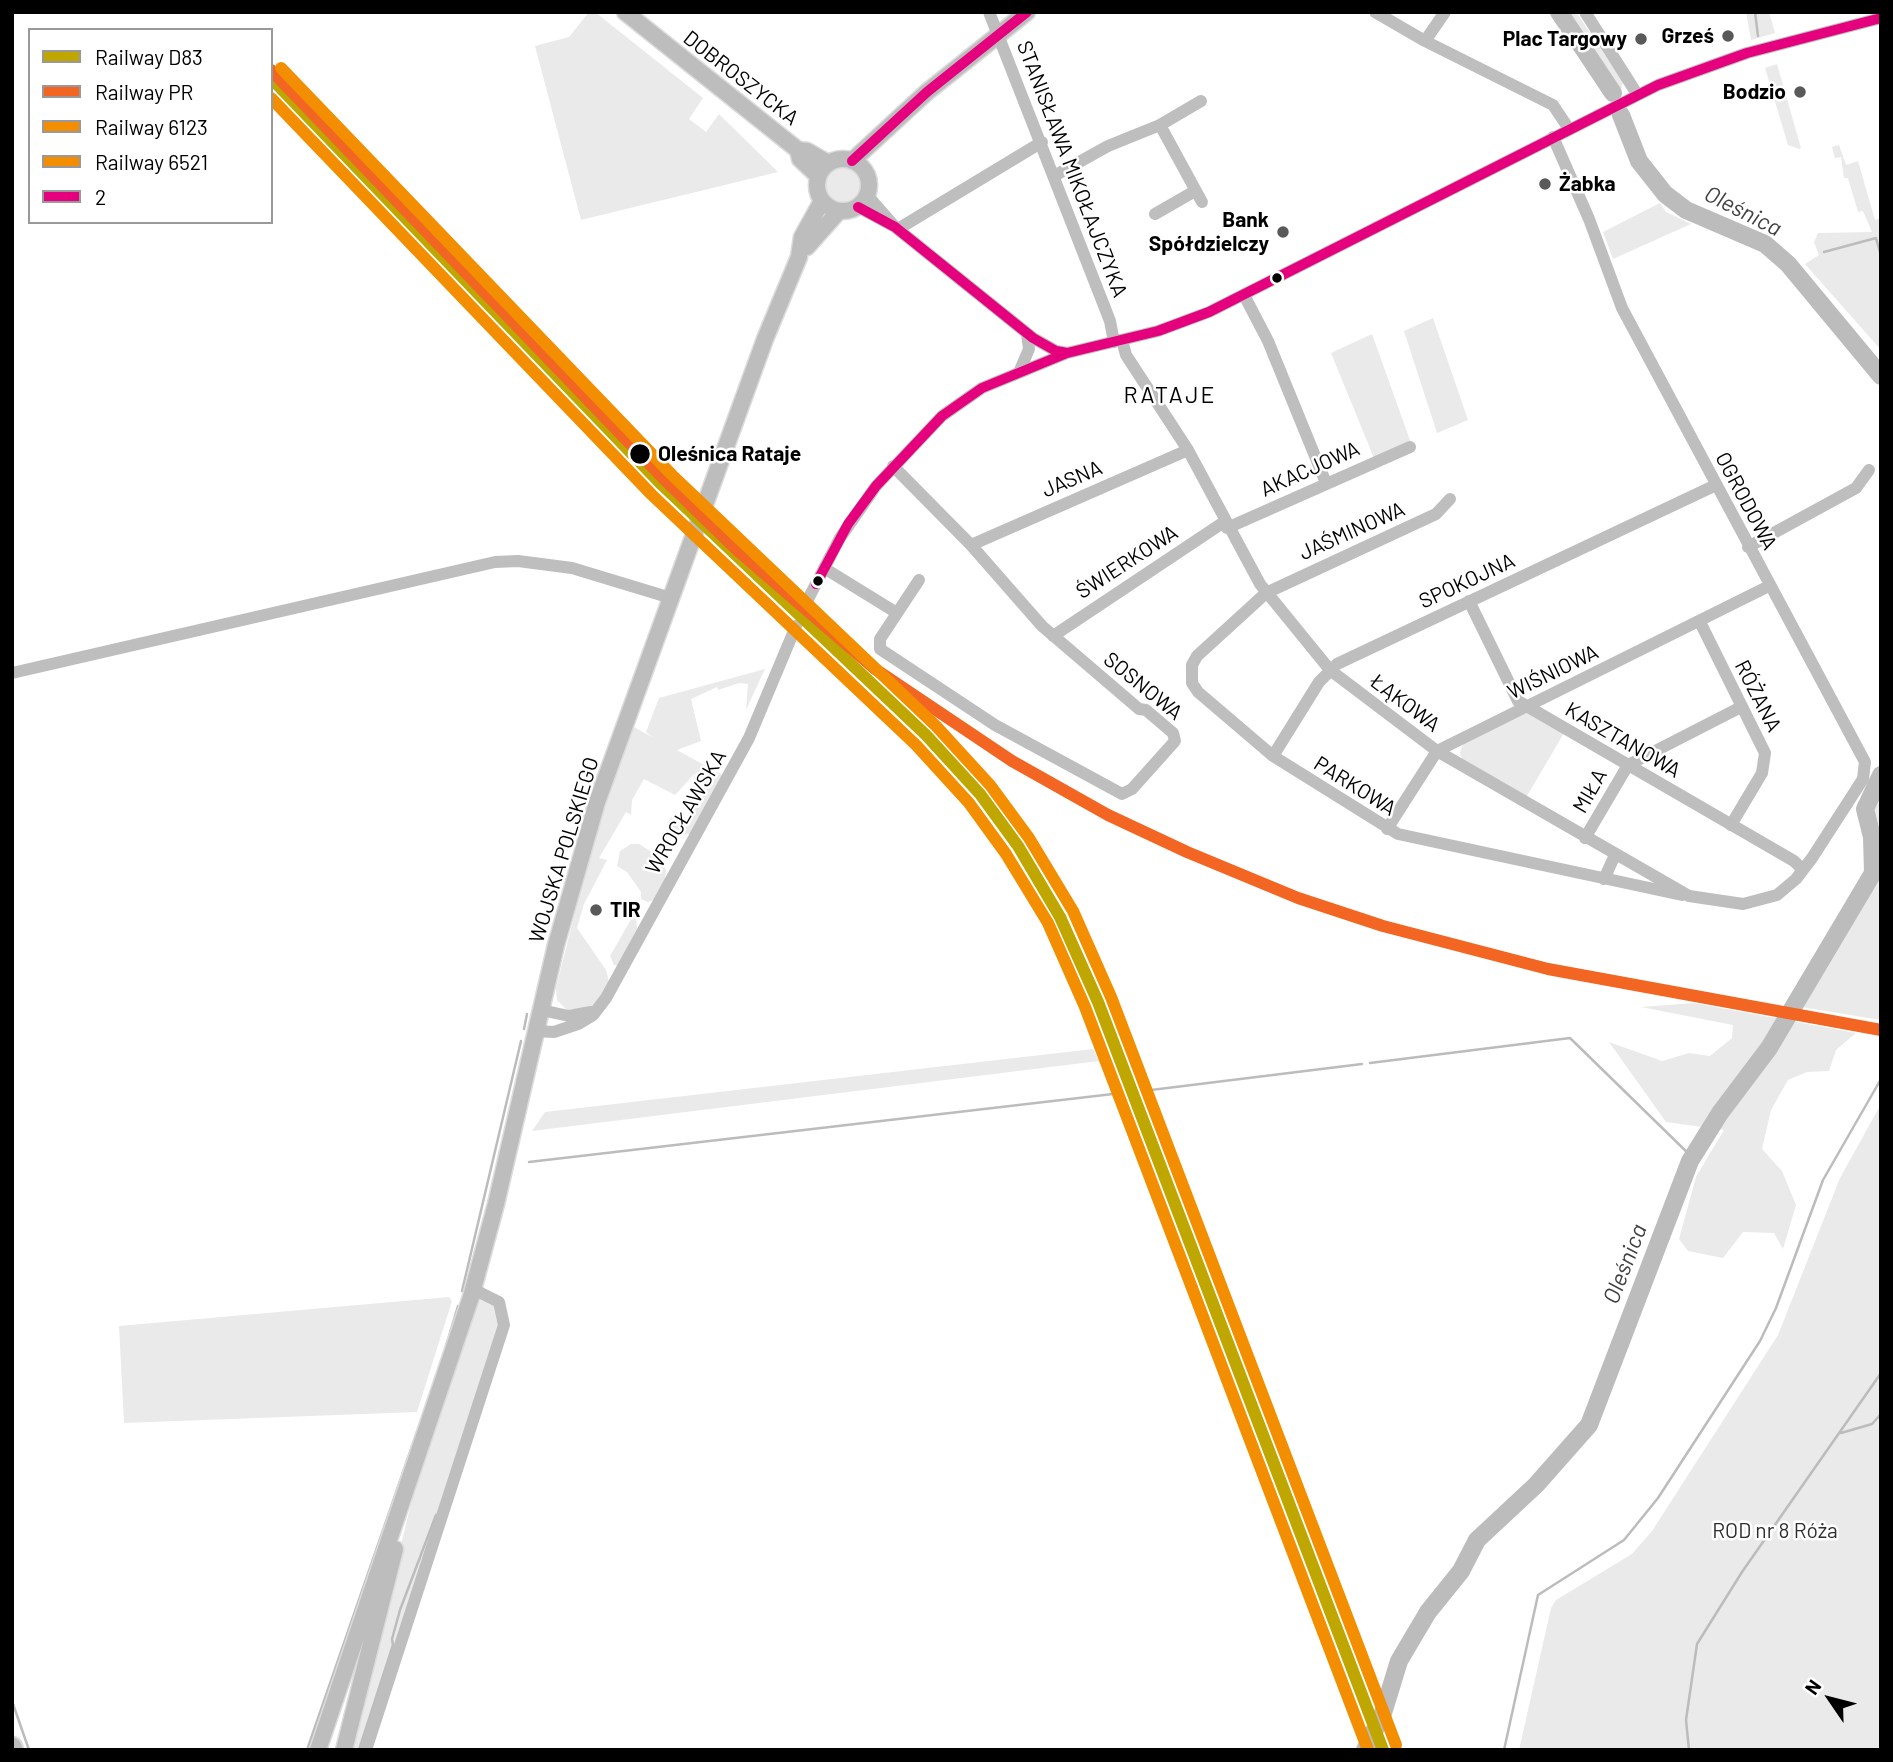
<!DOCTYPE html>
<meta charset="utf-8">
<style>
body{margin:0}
#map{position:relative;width:1893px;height:1762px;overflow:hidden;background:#fff;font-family:Barlow,sans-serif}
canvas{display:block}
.frame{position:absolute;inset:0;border:14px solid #000;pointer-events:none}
.legend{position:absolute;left:28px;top:28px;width:245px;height:196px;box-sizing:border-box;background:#fff;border:2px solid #999;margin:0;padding:9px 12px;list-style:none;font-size:21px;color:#000}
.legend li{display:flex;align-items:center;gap:14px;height:35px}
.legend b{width:35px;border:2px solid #999}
.north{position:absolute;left:1795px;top:1664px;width:70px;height:70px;-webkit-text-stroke:5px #fff;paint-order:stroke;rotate:305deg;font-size:19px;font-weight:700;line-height:28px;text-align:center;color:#000}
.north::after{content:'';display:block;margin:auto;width:24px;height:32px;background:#000;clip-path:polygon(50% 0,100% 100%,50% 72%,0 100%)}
</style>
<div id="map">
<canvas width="1893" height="1762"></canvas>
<div class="frame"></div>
<ul class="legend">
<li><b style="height:9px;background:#bfa600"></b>Railway D83</li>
<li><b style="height:9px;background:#f26522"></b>Railway PR</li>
<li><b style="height:9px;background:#f28e00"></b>Railway 6123</li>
<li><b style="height:9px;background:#f28e00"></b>Railway 6521</li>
<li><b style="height:9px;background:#e5007d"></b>2</li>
</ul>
<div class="north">N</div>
</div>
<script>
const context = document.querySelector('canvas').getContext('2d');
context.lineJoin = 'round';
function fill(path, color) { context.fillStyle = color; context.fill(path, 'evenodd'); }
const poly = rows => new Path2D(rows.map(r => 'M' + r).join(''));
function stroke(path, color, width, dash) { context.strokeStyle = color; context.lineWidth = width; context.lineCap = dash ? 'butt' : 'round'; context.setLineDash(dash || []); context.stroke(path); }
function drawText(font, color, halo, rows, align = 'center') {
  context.font = font + ' Barlow,sans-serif'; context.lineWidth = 5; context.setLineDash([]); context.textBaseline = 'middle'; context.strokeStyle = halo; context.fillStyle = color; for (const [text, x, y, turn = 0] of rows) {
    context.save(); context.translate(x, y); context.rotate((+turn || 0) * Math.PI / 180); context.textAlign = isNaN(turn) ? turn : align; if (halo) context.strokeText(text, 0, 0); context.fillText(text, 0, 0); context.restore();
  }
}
fill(poly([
 [589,12,595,12,703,98,689,119,706,132,719,114,778,172,581,220,535,46,569,37],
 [1564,12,1576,12,1623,82,1622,88,1616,91],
 [1746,12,1769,12,1775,33,1751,40],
 [1777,64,1801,148,1799,149,1788,145,1765,68],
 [1839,145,1846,165,1858,161,1875,220,1881,218,1881,350,1805,264,1819,255,1814,242,1818,233,1872,232,1863,211,1858,212,1848,178,1844,178,1841,157,1835,158,1832,147],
 '825 185a18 18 0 1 1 36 0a18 18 0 1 1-36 0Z',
 [1660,203,1666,212,1691,224,1613,259,1603,232],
 [1433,318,1468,420,1437,433,1404,331],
 [1372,334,1411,443,1374,458,1331,353],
 [765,669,746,710,748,684,739,683,718,690,717,687,691,699,701,741,677,750,724,776,690,834,682,835,667,823,673,815,686,819,692,807,683,802,696,780,693,778,696,772,675,795,644,779,632,800,631,815,626,812,599,858,607,860,584,904,577,928,606,970,609,982,599,1001,591,1007,567,1010,557,1000,556,988,599,817,632,726,654,738,646,732,659,698],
 [1527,713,1564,733,1527,796,1462,759,1460,753,1463,743],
 [1881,787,1881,1020,1801,1007,1879,872,1871,806],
 [631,844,639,844,661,858,666,870,665,879,653,900,648,902,641,899,641,892,627,872,617,866,620,851],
 [633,916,636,917,637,929,618,966,614,965,610,956],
 [1694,1003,1856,1033,1836,1050,1829,1071,1807,1072,1788,1080,1771,1110,1762,1149,1782,1171,1796,1205,1783,1249,1774,1233,1743,1232,1723,1258,1688,1251,1679,1239,1696,1177,1724,1130,1666,1122,1609,1042,1662,1061,1689,1053,1710,1056,1732,1038,1733,1025,1641,1007],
 [1093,1049,1099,1061,532,1131,545,1112],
 [1881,1104,1881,1750,1519,1750,1551,1608,1556,1600,1632,1554,1652,1531,1778,1335,1840,1178],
 [449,1297,452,1301,417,1412,124,1423,119,1326],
 [481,1298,497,1307,500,1323,363,1750,350,1750,418,1476,475,1304]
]), '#eaeaea');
stroke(poly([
 [1755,12,1758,36],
 [1824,252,1876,238,1881,256],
 [524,1029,527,1014],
 [1370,1063,1570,1038,1693,1158],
 [1143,1091,1362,1064],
 [529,1162,1113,1094],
 [462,1291,521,1041],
 [444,1353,458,1306],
 [1841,1433,1872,1424,1881,1414],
 [12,1701,29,1750],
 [307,1750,417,1432],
 [359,1750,393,1645,392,1639,400,1610,436,1515],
 [1504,1750,1538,1595,1624,1540,1658,1498,1760,1341,1776,1308,1823,1180,1881,1079],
 [1689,1750,1686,1720,1697,1644,1742,1572,1881,1373]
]), '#bcbcbc', 2.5);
stroke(poly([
 [1559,12,1613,93],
 [1621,115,1639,161,1665,194,1686,210,1765,244,1788,264,1881,376],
 [1365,1750,1383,1713,1399,1661,1428,1612,1461,1571,1477,1540,1536,1485,1589,1425,1690,1161,1720,1113,1769,1048,1873,873,1872,837,1865,809,1881,775]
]), '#bcbcbc', 18);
const major = poly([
 [625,12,798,150,807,151,828,163],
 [798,150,800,159,818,176],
 '817 185a26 26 0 1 1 52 0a26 26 0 1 1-52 0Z',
 [852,161,927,92,1027,12],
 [807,247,839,211],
 [318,1750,471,1297,496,1204,556,945,597,802,765,339,799,257,802,237,822,201],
 [344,1750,395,1549]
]);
const highway = poly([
 [12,1747,13,1750]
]);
stroke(major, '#dbdbdb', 19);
stroke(highway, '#dbdbdb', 23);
stroke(poly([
 [989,12,1110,321,1114,342],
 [1375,12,1425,41,1553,105,1569,129],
 [1585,12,1637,94],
 [1425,41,1445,12],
 [1160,125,1201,101],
 [1054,176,1108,146,1160,125,1202,202],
 [867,195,895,227],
 [858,207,895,227,1033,338,1056,351,1067,353],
 [1155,214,1195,191],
 [898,229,1042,142],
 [1244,295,1268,341,1326,483],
 [1122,340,1126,355,1188,450,1260,584,1330,670,1437,751,1689,896,1743,904,1777,895,1796,879,1812,858,1863,779,1865,762,1622,308,1589,219,1553,137],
 [1020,370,1029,349,1027,334],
 [893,466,971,545,1042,626,1139,709,1146,710,1173,733,1175,741,1132,789,1122,794,995,725,880,649,880,639,919,580],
 [1450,499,1436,514,1266,593,1197,656,1192,665,1192,683,1198,692,1273,756,1398,834,1682,895],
 [1227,528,1410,447],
 [971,545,1188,450],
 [1748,547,1856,488,1869,470],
 [824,568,897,613],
 [1469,601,1518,701,1794,861,1803,870],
 [806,603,840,538,876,486,942,416,982,388,1067,353,1158,331,1209,312,1658,85,1747,53,1881,18],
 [1700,622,1765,753,1762,773,1731,825],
 [1053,636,1224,522],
 [12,673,495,562,518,561,572,568,671,598],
 [1273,756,1319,682,1337,664,1716,485],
 [1387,829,1437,751,1769,586],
 [1585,838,1628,765,1741,707],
 [1604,879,1615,855],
 [541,1010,569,1016,591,1012],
 [535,1031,554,1032,578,1024,593,1015,606,998,749,738,796,626],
 [366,1750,504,1325,499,1302,473,1289]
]), '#bebebe', 12);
stroke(major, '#bdbdbd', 16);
stroke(highway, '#bdbdbd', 19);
stroke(poly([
 [852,161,927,92,1027,12],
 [858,207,895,227,1033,338,1056,351,1067,353],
 [816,584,848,524,876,486,942,416,982,388,1067,353,1158,331,1209,312,1658,85,1747,53,1881,18]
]), '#e5007d', 10);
stroke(poly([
 [271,78,662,485,926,735,980,794,1018,846,1060,917,1098,1002,1383,1750]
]), '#bfa600', 12);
stroke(poly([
 [271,70,666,481,737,550,875,669,1012,761,1108,815,1187,852,1298,898,1383,926,1548,969,1881,1030]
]), '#f26522', 12);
stroke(poly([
 [271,98,652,495,916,745,969,803,1006,854,1048,923,1085,1007,1368,1750]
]), '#f28e00', 12);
stroke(poly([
 [281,68,672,475,936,726,990,785,1029,838,1073,911,1111,997,1396,1745]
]), '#f28e00', 12);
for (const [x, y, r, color] of [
 [1728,36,7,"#595959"],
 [1641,39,7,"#595959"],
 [1800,92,7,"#595959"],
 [1545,184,7,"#595959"],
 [1283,232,7,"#595959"],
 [1277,278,6,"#000"],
 [640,454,11,"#000"],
 [818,581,6,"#000"],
 [596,910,7,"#595959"]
]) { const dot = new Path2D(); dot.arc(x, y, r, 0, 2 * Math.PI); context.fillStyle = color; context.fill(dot); stroke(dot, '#fff', 2.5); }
drawText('bold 21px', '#000', '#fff', [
 ["Grześ",1714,36],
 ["Plac Targowy",1627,39],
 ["Bodzio",1786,92],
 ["Żabka",1559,184,"left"],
 ["Bank",1269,220],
 ["Spółdzielczy",1269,244],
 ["TIR",610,910,"left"]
], 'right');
drawText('21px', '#000', '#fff', [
 ["DOBROSZYCKA",741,78,38],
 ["STANISŁAWA MIKOŁAJCZYKA",1072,169,69],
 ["AKACJOWA",1310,469,-24],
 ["JASNA",1072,479,-23],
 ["OGRODOWA",1746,501,62],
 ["JAŚMINOWA",1352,531,-24],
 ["ŚWIERKOWA",1127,562,-33],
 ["SPOKOJNA",1467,581,-25],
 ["WIŚNIOWA",1553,672,-26],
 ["SOSNOWA",1143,686,39],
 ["RÓŻANA",1758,696,63],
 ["ŁĄKOWA",1405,703,37],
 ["KASZTANOWA",1623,740,30],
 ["PARKOWA",1355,786,32],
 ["MIŁA",1590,791,-60],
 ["WROCŁAWSKA",686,812,-60],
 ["WOJSKA POLSKIEGO",564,850,-73]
]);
drawText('bold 21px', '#000', '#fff', [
 ["Oleśnica Rataje",658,454]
], 'left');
drawText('21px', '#2f2f2f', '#fff', [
 ["ROD nr 8 Róża",1775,1531]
]);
drawText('italic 23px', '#404040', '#fff', [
 ["Oleśnica",1743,211,27],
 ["Oleśnica",1625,1264,-69]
]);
context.letterSpacing = '2px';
drawText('23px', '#000', '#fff', [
 ["RATAJE",1170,395]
]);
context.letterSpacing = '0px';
</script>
